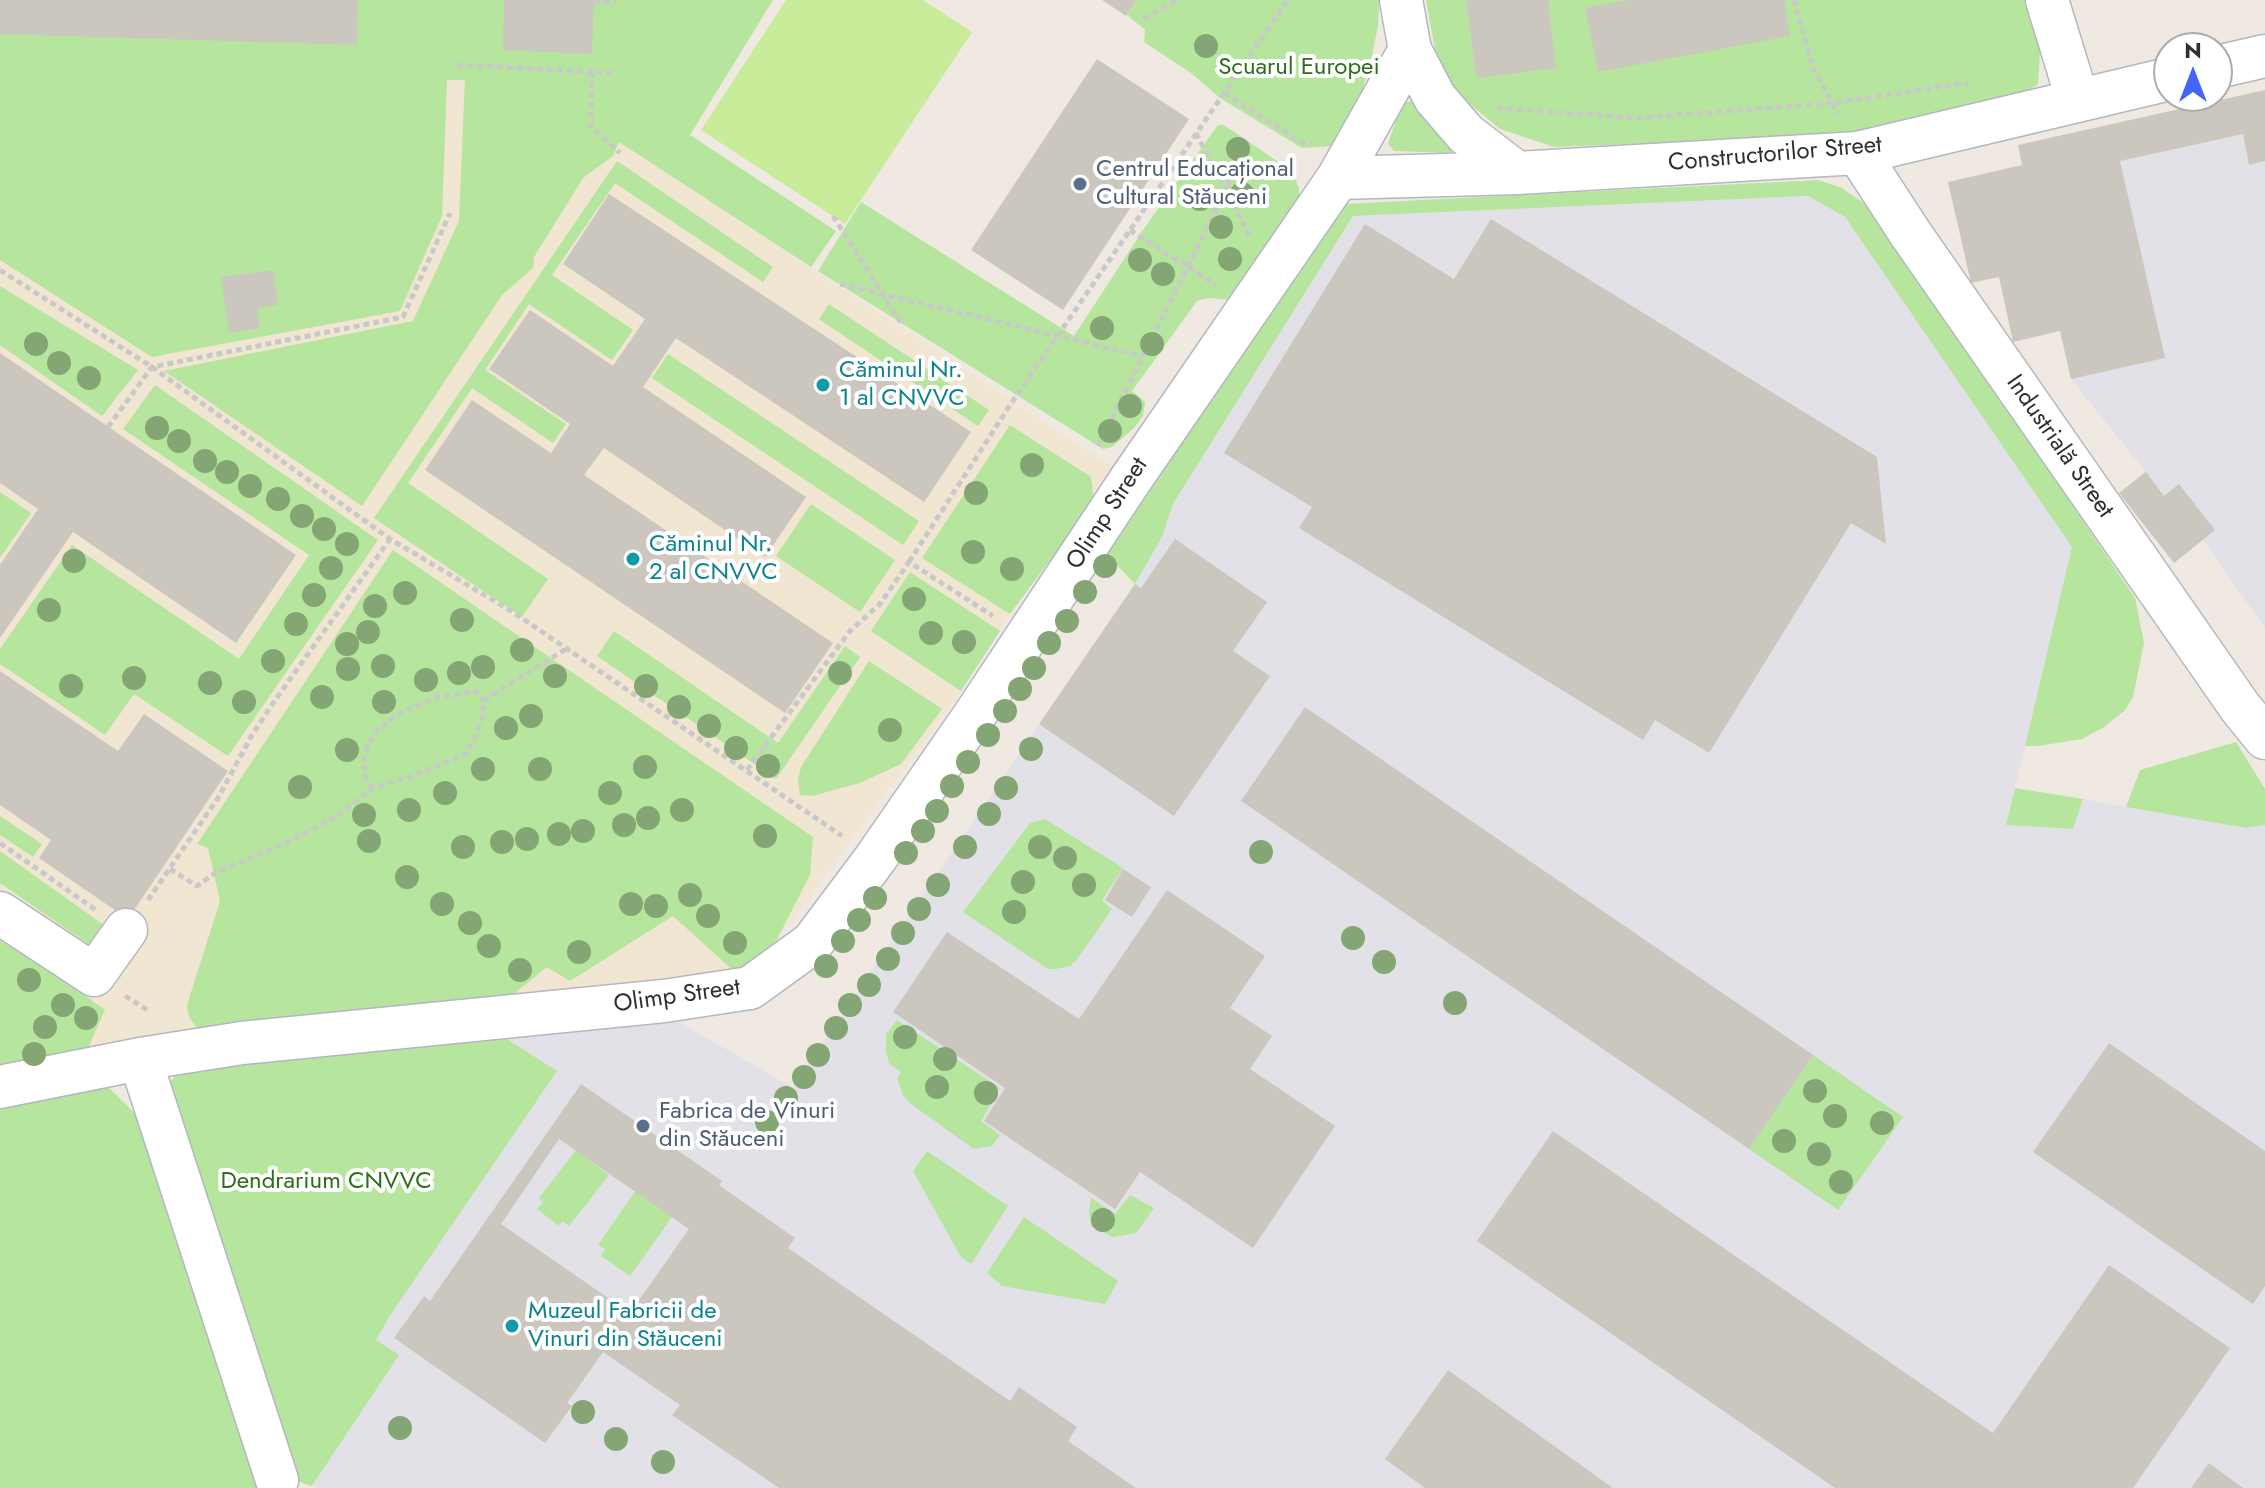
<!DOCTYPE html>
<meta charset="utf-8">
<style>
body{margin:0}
#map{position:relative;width:2265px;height:1488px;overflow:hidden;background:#efe9e1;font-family:Jost,sans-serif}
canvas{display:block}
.north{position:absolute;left:2153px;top:32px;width:80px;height:80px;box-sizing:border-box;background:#fff;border:2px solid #ababab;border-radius:50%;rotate:0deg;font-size:22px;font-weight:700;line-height:32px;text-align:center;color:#2e2e2e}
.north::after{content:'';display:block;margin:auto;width:28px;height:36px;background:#4264fb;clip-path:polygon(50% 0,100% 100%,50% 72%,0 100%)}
</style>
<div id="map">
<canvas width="2265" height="1488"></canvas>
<div class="north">N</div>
</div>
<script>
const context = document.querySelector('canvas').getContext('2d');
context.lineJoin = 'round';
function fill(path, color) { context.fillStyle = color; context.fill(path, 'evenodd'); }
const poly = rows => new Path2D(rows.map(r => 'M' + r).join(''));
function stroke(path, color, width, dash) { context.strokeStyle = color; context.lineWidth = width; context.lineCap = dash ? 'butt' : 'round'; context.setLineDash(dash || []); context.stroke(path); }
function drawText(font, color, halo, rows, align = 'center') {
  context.font = font + ' Jost,sans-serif'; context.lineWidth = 8; context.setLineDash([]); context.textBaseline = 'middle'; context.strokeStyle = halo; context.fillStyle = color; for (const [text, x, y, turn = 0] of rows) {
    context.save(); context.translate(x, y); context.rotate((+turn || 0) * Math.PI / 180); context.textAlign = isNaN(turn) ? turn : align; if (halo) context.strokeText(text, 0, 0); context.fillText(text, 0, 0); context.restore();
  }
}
fill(poly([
 [2265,90,2265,628,2203,540,2174,563,2119,493,2145,471,2071,379,2018,145],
 [1808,196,1845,217,2073,547,2006,825,2073,829,2083,799,2246,828,2265,825,2265,1488,319,1488,287,1478,171,1081,499,1034,677,1021,792,1087,1135,584,1162,537,1173,504,1353,216]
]), '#e3e1e8');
fill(poly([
 [0,64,465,80,613,155,619,141,1115,469,1010,614,961,691,775,943,735,972,101,1080,144,1122,0,1488]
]), '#f0e6d1');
fill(poly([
 [0,0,773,0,690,135,836,231,811,267,619,142,613,156,583,178,534,257,533,268,502,295,362,506,164,371,413,321,459,221,465,80,447,80,442,216,400,311,152,357,0,260],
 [1137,0,1379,0,1378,26,1370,65,1360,97,1333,146,1302,148,1220,98,1191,73,1144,42,1145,30,1127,15],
 [1426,0,2029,0,2040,52,2038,84,2022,95,1867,130,1730,140,1554,147,1500,129,1453,90,1437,60],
 [1413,101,1454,145,1451,153,1394,151,1388,144,1402,103],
 [1218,125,1224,125,1293,172,1299,189,1299,197,1231,300,1209,298,1197,301,1132,391,1145,402,1143,416,1134,428,1112,447,1103,449,818,271,861,202,1074,336,1145,227],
 [617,161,773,267,763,282,615,183,552,275,633,330,612,360,529,304,485,370,566,424,553,443,472,388,408,483,548,579,522,617,374,518],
 [1818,180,1840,187,1871,208,2135,598,2144,643,2133,697,2125,710,2104,727,2082,739,2038,746,2025,746,2072,547,1845,217,1808,196,1353,216,1173,504,1162,537,1135,584,1107,555,1343,204],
 [0,286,138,370,102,416,0,345],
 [829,304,989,410,978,426,819,319],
 [668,354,919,521,903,545,652,378],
 [155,385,378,540,228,756,134,694,105,735,0,664,0,649,72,545,239,659,309,555,123,429],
 [1010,425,1091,477,1094,501,1010,614,922,558],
 [0,492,31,513,0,558],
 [811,504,895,560,860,612,776,556],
 [393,550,813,837,810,875,775,943,735,972,673,916,570,981,547,967,500,1005,202,1034,189,1017,187,1005,220,901,208,848,197,844],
 [910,572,1000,631,961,691,871,631],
 [614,631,778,743,845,646,860,657,776,779,597,656],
 [869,661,942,709,901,764,860,783,812,796,800,795,798,780,801,767],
 [2236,742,2265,789,2265,825,2246,828,2126,807,2140,770],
 [2015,788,2083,799,2073,829,2006,825],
 [0,816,42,844,33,857,0,835],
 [1045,819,1123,868,1102,900,1112,909,1076,961,1070,966,1056,969,1048,969,963,912,1030,823],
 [0,851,108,928,94,948,0,883],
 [0,934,105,1010,85,1055,0,1079],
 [897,1020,1000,1088,981,1121,1000,1135,992,1146,974,1149,911,1104,903,1095,897,1078,901,1072,889,1063,886,1051,886,1034],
 [499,1034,557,1071,389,1317,376,1340,399,1355,312,1486,287,1478,167,1110,171,1081,183,1068],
 [1813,1055,1903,1117,1838,1210,1749,1149],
 [101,1080,144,1122,263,1488,0,1488,0,1102],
 [576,1150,609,1175,569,1226,562,1221,559,1226,537,1209,543,1202,539,1198],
 [927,1151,1008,1206,971,1264,961,1257,913,1171],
 [638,1187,641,1196,672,1217,630,1276,601,1256,605,1249,598,1245],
 [1130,1195,1154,1208,1136,1233,1113,1237,1091,1226,1089,1213,1091,1198,1115,1214],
 [1024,1217,1118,1281,1105,1304,1002,1286,987,1273]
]), '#b6e59e');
fill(poly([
 [786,0,923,0,972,32,845,224,701,130]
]), '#c9ec9a');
fill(poly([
 [0,0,358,0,357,45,0,34],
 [504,0,594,0,592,54,503,50],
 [1102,0,1137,0,1126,16],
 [1466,0,1548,0,1556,68,1476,78],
 [1628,0,1784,0,1790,36,1598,72,1585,8],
 [1097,59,1189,119,1063,310,971,250],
 [2265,90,2265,161,2249,165,2243,134,2120,161,2165,358,2071,379,2060,331,2013,342,1999,277,1971,283,1948,182,2022,165,2018,145],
 [609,194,971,432,924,502,676,338,643,387,806,497,765,557,604,448,584,475,833,643,785,713,425,470,472,400,551,453,570,424,489,369,530,310,613,366,645,319,563,264],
 [1491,219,1877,457,1886,544,1851,523,1709,753,1655,720,1643,740,1299,528,1312,507,1224,453,1365,224,1454,279],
 [273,270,278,305,257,308,260,328,229,333,221,277],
 [0,353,296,555,236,643,73,532,0,638,0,565,38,509,0,483],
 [2146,472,2164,496,2179,484,2215,530,2174,563,2119,493],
 [1175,539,1267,602,1233,651,1270,676,1174,816,1039,724,1135,584,1141,588],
 [0,671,118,751,144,714,228,771,128,919,39,858,51,840,0,805],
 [1305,707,1813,1055,1749,1149,1241,801],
 [1123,869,1151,887,1132,917,1105,900],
 [1167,890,1265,956,1230,1008,1272,1036,1250,1069,1335,1126,1253,1248,1140,1172,1115,1209,984,1121,1005,1088,893,1012,947,932,1079,1019],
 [2109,1043,2265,1151,2265,1286,2253,1304,2033,1152],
 [581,1084,722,1181,719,1185,795,1238,788,1248,1010,1401,1019,1387,1077,1427,1068,1441,1136,1488,779,1488,672,1415,680,1405,603,1352,567,1403,572,1406,545,1443,394,1338,424,1296,430,1301],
 [559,1139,689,1229,630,1313,501,1224],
 [1553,1131,1993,1433,2109,1265,2230,1348,2133,1488,1835,1488,1477,1241],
 [1448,1370,1613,1488,1425,1488,1385,1459],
 [2209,1463,2243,1488,2191,1488]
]), '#cbc7bf');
const minor = poly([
 [1401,0,1410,50,1435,98,1466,134,1517,173],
 [2047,0,2078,101],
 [2217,67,2265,56],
 [1858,153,1910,233,2240,707,2265,738],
 [1338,178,1517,173,1858,153,2169,79],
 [0,913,94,975,126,930],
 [140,1059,277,1480],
 [0,1087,140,1059,242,1043,664,1001,750,988,812,943,875,859,974,716,1131,479,1338,178,1410,50]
]);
stroke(minor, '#b4b7c1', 45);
stroke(poly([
 [1794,0,1813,67,1838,114],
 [594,2,616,2],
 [1144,18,1178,0],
 [457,65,612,73],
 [592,72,591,126,620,153],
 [1224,93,1303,143,1312,143],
 [1497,108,1638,118,1832,103,1968,83],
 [1196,133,1250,237],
 [833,216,901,323],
 [1130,230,1216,285],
 [0,270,152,367,390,539,513,612,842,836],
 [840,284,1142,356],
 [108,427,152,367,403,317,450,213],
 [1098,446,1249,143],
 [909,562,1010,405,1288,0],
 [484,700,566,649],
 [747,770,850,631,880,604,909,562,993,616],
 [0,843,96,910],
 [170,869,197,886,215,873,290,841,336,817,373,788,415,775,466,754,477,734,483,714,484,700,476,691,434,698,398,714,375,732,364,754,365,777,373,788],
 [148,900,218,798,252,735,278,696,390,539],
 [125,996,149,1011]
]), '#c9c9c9', 5, [6, 4]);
stroke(minor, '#fff', 42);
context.fillStyle = '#84a574';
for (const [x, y] of [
 [1206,46],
 [1238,149],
 [1242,194],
 [1200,199],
 [1221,227],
 [1230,259],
 [1140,260],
 [1163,274],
 [1102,328],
 [36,344],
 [1152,344],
 [59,363],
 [89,378],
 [1130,406],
 [157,428],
 [1110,431],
 [179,441],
 [205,461],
 [1032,465],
 [227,472],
 [250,486],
 [976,493],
 [278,499],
 [302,516],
 [324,529],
 [347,544],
 [973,552],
 [74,561],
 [1105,566],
 [331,568],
 [1012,569],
 [1085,592],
 [405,593],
 [314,595],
 [914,599],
 [375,606],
 [49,610],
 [462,620],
 [1067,621],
 [296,624],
 [368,632],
 [931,633],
 [964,642],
 [1049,643],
 [347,644],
 [522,650],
 [273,661],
 [383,666],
 [483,667],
 [1034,668],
 [348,669],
 [459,673],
 [840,673],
 [555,676],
 [134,678],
 [426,680],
 [210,683],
 [71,686],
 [646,686],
 [1020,689],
 [322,697],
 [244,702],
 [384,702],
 [679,707],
 [1005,711],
 [531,716],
 [709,726],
 [506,728],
 [890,730],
 [988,735],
 [736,748],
 [1031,749],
 [347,750],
 [968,762],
 [768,766],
 [645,767],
 [483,769],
 [540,769],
 [952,786],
 [300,787],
 [1006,788],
 [445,793],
 [610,793],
 [409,810],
 [682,810],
 [937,811],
 [989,814],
 [364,815],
 [648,818],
 [624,825],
 [583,831],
 [923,831],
 [559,834],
 [765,836],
 [527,839],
 [369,841],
 [502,842],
 [463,847],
 [965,847],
 [1040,847],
 [1261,852],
 [906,853],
 [1065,858],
 [407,877],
 [1023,882],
 [938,885],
 [1084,885],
 [690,895],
 [875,898],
 [442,904],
 [631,904],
 [656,906],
 [919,909],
 [1014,912],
 [708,916],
 [859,920],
 [470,923],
 [903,933],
 [1353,938],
 [843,941],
 [735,943],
 [489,946],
 [579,952],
 [888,959],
 [1384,962],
 [826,966],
 [520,970],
 [29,980],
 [869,985],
 [1455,1003],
 [63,1005],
 [850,1005],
 [86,1018],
 [45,1027],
 [836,1028],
 [905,1037],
 [34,1054],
 [818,1055],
 [945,1059],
 [804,1077],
 [937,1087],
 [1815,1091],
 [986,1093],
 [786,1098],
 [1835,1116],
 [767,1122],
 [1882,1123],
 [1784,1141],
 [1819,1154],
 [1841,1182],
 [1103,1220],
 [583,1412],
 [400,1428],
 [616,1439],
 [663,1462]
]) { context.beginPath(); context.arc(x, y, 12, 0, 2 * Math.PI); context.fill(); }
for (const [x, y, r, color] of [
 [1080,184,8,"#5c6f8a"],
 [823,385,8,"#0f9aa8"],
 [633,559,8,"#0f9aa8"],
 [643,1126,8,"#5c6f8a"],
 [512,1326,8,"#0f9aa8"]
]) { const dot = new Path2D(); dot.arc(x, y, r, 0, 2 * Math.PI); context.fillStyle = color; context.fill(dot); stroke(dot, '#fff', 3); }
drawText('24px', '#2c6e1b', '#fff', [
 ["Scuarul Europei",1299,68],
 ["Dendrarium CNVVC",326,1182]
]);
drawText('24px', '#2e2e2e', '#fff', [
 ["Constructorilor Street",1775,155,-5],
 ["Industrială Street",2059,447,55],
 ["Olimp Street",1108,514,-57],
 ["Olimp Street",677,997,-8]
]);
drawText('24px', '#4e5e75', '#fff', [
 ["Centrul Educațional",1096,170],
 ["Cultural Stăuceni",1096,198],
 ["Fabrica de Vinuri",659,1112],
 ["din Stăuceni",659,1140]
], 'left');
drawText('24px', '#0d838f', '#fff', [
 ["Căminul Nr.",839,371],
 ["1 al CNVVC",839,399],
 ["Căminul Nr.",649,545],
 ["2 al CNVVC",649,573],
 ["Muzeul Fabricii de",528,1312],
 ["Vinuri din Stăuceni",528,1340]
], 'left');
</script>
